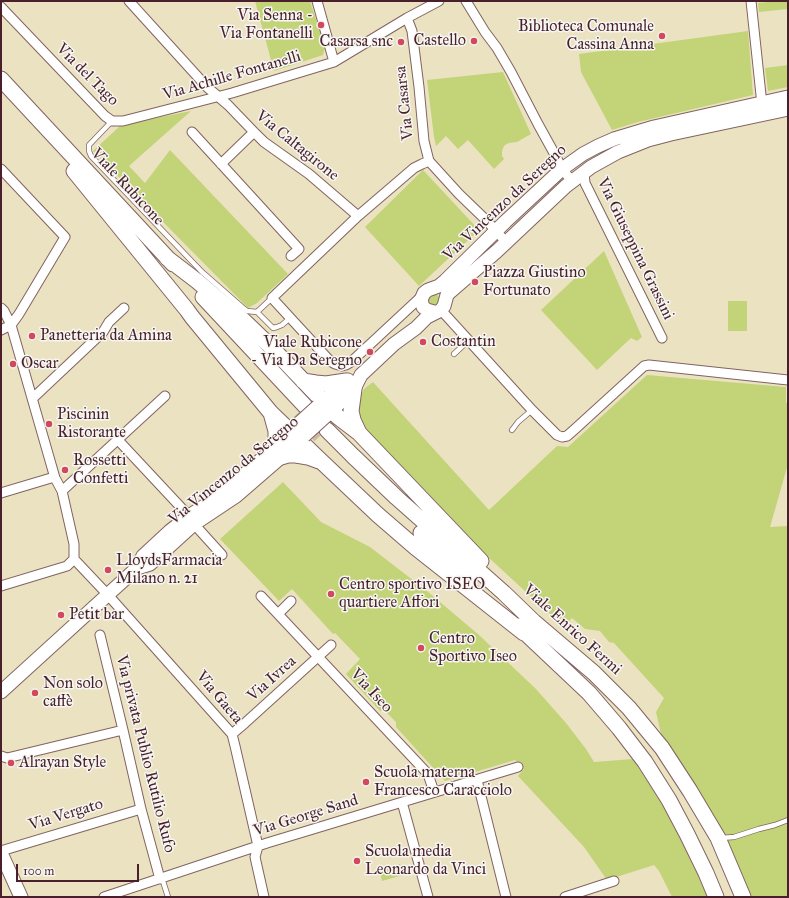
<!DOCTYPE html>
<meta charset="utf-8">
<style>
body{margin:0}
#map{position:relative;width:789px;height:898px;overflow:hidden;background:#ebe2c2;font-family:"IM FELL Great Primer",serif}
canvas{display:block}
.frame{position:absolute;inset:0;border:2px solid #4a1f2b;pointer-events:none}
.scale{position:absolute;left:16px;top:864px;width:123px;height:18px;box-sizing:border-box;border:2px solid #4a1f2b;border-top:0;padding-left:5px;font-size:12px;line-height:14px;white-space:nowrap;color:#4a1f2b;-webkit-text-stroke:3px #f6f6f2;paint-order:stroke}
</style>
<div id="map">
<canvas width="789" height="898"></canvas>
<div class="frame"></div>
<div class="scale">100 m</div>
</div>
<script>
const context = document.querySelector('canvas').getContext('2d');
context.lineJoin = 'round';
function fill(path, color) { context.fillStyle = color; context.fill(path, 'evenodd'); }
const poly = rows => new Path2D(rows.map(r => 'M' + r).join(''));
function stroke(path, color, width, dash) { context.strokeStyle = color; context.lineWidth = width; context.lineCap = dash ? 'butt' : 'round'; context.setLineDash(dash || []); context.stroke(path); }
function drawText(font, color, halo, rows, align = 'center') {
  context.font = font + ' "IM FELL Great Primer",serif'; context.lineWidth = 3; context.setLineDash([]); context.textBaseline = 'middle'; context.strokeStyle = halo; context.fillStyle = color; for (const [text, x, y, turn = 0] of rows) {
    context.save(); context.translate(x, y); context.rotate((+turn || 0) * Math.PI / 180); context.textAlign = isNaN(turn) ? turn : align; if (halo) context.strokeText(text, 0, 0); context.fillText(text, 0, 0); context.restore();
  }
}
fill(poly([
 [255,1,310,1,325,47,323,55,274,71],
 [777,1,788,1,788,9,759,12,758,3],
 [748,31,753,95,638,122,612,130,581,72,579,54],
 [788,65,788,87,768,91,765,68],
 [503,72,531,134,517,142,509,143,505,145,503,148,502,152,502,156,504,159,494,169,468,140,458,149,446,136,436,146,434,137,427,80],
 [191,111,129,166,145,183,170,150,288,274,257,303,248,308,93,151,121,125],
 [423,170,479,230,419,286,365,227],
 [604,251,642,337,637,341,631,338,597,370,541,310],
 '428 300a6 6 0 1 1 12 0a6 6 0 1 1-12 0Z',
 [728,301,747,301,747,331,728,331],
 [647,375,786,387,786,403,788,403,788,464,770,527,788,526,788,871,787,897,751,897,716,824,661,734,656,712,664,698,614,643,609,642,600,631,585,629,572,618,564,627,462,533,390,454,369,434,358,415,358,402,364,389,373,382,489,510,557,446,568,447],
 [283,482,321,522,370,547,427,591,479,635,536,689,566,723,586,749,594,762,633,759,663,805,692,858,708,897,672,897,659,871,654,865,607,880,584,847,518,776,524,769,515,760,445,781,396,727,396,722,385,711,380,711,346,674,360,659,335,633,333,634,292,589,279,601,220,539],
 [400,864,403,875,382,881,379,869]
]), '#c2d477');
stroke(poly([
 [298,413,320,436]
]), '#cbbba4', 15, [15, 8]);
const service = poly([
 [112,121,89,145,89,151,91,156,202,272,242,307,247,311,257,312],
 [257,312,273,328,277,327,282,325,290,318],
 [257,312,272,298],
 [454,354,469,340],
 [512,430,518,422,532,410],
 [721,838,734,837,759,829,775,825,788,820],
 [162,878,168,897]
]);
const minor = poly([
 [129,1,207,87,228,105,254,132,264,142,309,174,358,216],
 [317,1,334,62],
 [466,1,485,32,497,48,511,72,538,124,554,153,562,169,572,181],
 [751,1,761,95,762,103],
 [1,7,105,116,112,121,123,121,232,93,334,62,407,18,439,1],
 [407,18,412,31,419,87,424,141,429,161,459,194,487,221,506,242],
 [192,132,299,249,291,256],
 [221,164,254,132],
 [1,169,65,237,19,314,11,325,1,330],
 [584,172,585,183,662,338],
 [423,295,351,362,346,365,342,366,335,364,330,361,272,298,358,216,414,168,422,164,429,161],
 [1,308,4,311,11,325,55,478,62,491,74,544,74,559,67,566,1,586],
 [441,310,532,410,557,435,562,437,567,436,575,429,644,366,649,365,788,380],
 [33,398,103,332,109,322,124,308],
 [118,440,189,516],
 [62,491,165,396],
 [1,493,51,478,55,478],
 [194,524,222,555],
 [74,559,108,595,232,734,235,746,258,846,255,857,264,897],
 [261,596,428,774,434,792],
 [278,614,291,601],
 [100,635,123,730,141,809,160,879],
 [232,734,245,723,331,645],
 [1,756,7,758,123,730],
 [477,780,506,897],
 [402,802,428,897],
 [1,851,141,809],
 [104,897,267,843,518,767],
 [565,897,614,881]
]);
const secondary = poly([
 [434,312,427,310,423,307,421,300,424,293,428,290,439,286,445,281,506,221,562,169,583,154,598,146,614,139,654,127,788,97],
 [318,406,346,381,348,380],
 [326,416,354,389,361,375,378,359,394,344,416,328,427,317,441,310,444,306,447,295,451,291,497,251,566,186,591,167,618,152,648,140,671,134,788,109],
 [137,568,150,564,194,524,236,496,281,457,304,436],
 [1,692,137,568,143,556,170,531,189,516,220,496,274,448,296,426],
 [1,853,21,897]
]);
const trunk = poly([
 [1,79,173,264],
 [74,171,187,310,192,317,271,413,322,462,378,515,415,547,524,633],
 [167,258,197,281,243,320,269,345,338,417,359,433,481,561],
 [203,297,305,406],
 [303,381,316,383,326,384,346,381],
 [354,389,351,411,353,420,359,433],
 [271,413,276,431,276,438,274,448],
 [327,430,353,456,397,498,504,593,534,622,594,673,629,708,662,748,690,791,718,838,743,897],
 [281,457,288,455,296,455,308,457,319,461],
 [421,533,469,579],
 [518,626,589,693,619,728,645,762,669,800,687,834,706,873,716,897]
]);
stroke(service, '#826360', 6);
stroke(minor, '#826360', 11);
stroke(secondary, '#826360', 15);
stroke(trunk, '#826360', 17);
stroke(service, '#fff', 4.5);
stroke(minor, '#fff', 9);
stroke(secondary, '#fff', 13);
stroke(trunk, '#fff', 15);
const secondaryBridge = poly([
 [296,426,318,406],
 [304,436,326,416]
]);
stroke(secondaryBridge, '#826360', 15, []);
stroke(secondaryBridge, '#fff', 13);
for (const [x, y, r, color] of [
 [321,25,4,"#d1495b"],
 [662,36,4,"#d1495b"],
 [474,41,4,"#d1495b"],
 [401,42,4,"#d1495b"],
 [475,282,4,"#d1495b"],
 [32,336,4,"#d1495b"],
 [423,342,4,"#d1495b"],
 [370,352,4,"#d1495b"],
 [13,364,4,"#d1495b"],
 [49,424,4,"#d1495b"],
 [65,470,4,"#d1495b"],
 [108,570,4,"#d1495b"],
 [331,594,4,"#d1495b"],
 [61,615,4,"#d1495b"],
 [421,648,4,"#d1495b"],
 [35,693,4,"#d1495b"],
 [11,763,4,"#d1495b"],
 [366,782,4,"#d1495b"],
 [357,861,4,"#d1495b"]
]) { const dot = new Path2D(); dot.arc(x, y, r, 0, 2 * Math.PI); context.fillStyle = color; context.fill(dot); stroke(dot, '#f6f6f2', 1.5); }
drawText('16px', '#4a1f2b', '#f6f6f2', [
 ["Via Senna -",313,16,"right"],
 ["Via Fontanelli",313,34,"right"],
 ["Biblioteca Comunale",654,27,"right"],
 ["Cassina Anna",654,45,"right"],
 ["Castello",466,41,"right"],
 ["Casarsa snc",393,42,"right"],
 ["Piazza Giustino",483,273],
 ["Fortunato",483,291],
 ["Panetteria da Amina",40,336],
 ["Costantin",431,342],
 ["Viale Rubicone",362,343,"right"],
 ["- Via Da Seregno",362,361,"right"],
 ["Oscar",21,364],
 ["Piscinin",57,415],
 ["Ristorante",57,433],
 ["Rossetti",73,461],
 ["Confetti",73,479],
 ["LloydsFarmacia",116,561],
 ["Milano n. 21",116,579],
 ["Centro sportivo ISEO",339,585],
 ["quartiere Affori",339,603],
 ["Petit bar",69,615],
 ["Centro",429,639],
 ["Sportivo Iseo",429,657],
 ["Non solo",43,684],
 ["caffè",43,702],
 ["Alrayan Style",19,763],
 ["Scuola materna",374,773],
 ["Francesco Caracciolo",374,791],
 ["Scuola media",365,852],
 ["Leonardo da Vinci",365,870]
], 'left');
drawText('16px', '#4a1f2b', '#f6f6f2', [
 ["Via del Tago",87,75,45],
 ["Via Achille Fontanelli",232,76,-16],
 ["Via Casarsa",405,103,-96],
 ["Via Caltagirone",297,146,39],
 ["Viale Rubicone",127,187,47],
 ["Via Vincenzo da Seregno",505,203,-43],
 ["Via Giuseppina Grassini",635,249,64],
 ["Via Vincenzo da Seregno",234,471,-39],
 ["Viale Enrico Fermi",572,630,42],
 ["Via Ivrea",272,679,-42],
 ["Via Iseo",371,691,47],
 ["Via Gaeta",219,698,50],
 ["Via privata Publio Rutilio Rufo",145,754,76],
 ["Via Vergato",66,815,-17],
 ["Via George Sand",306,816,-17]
]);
</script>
